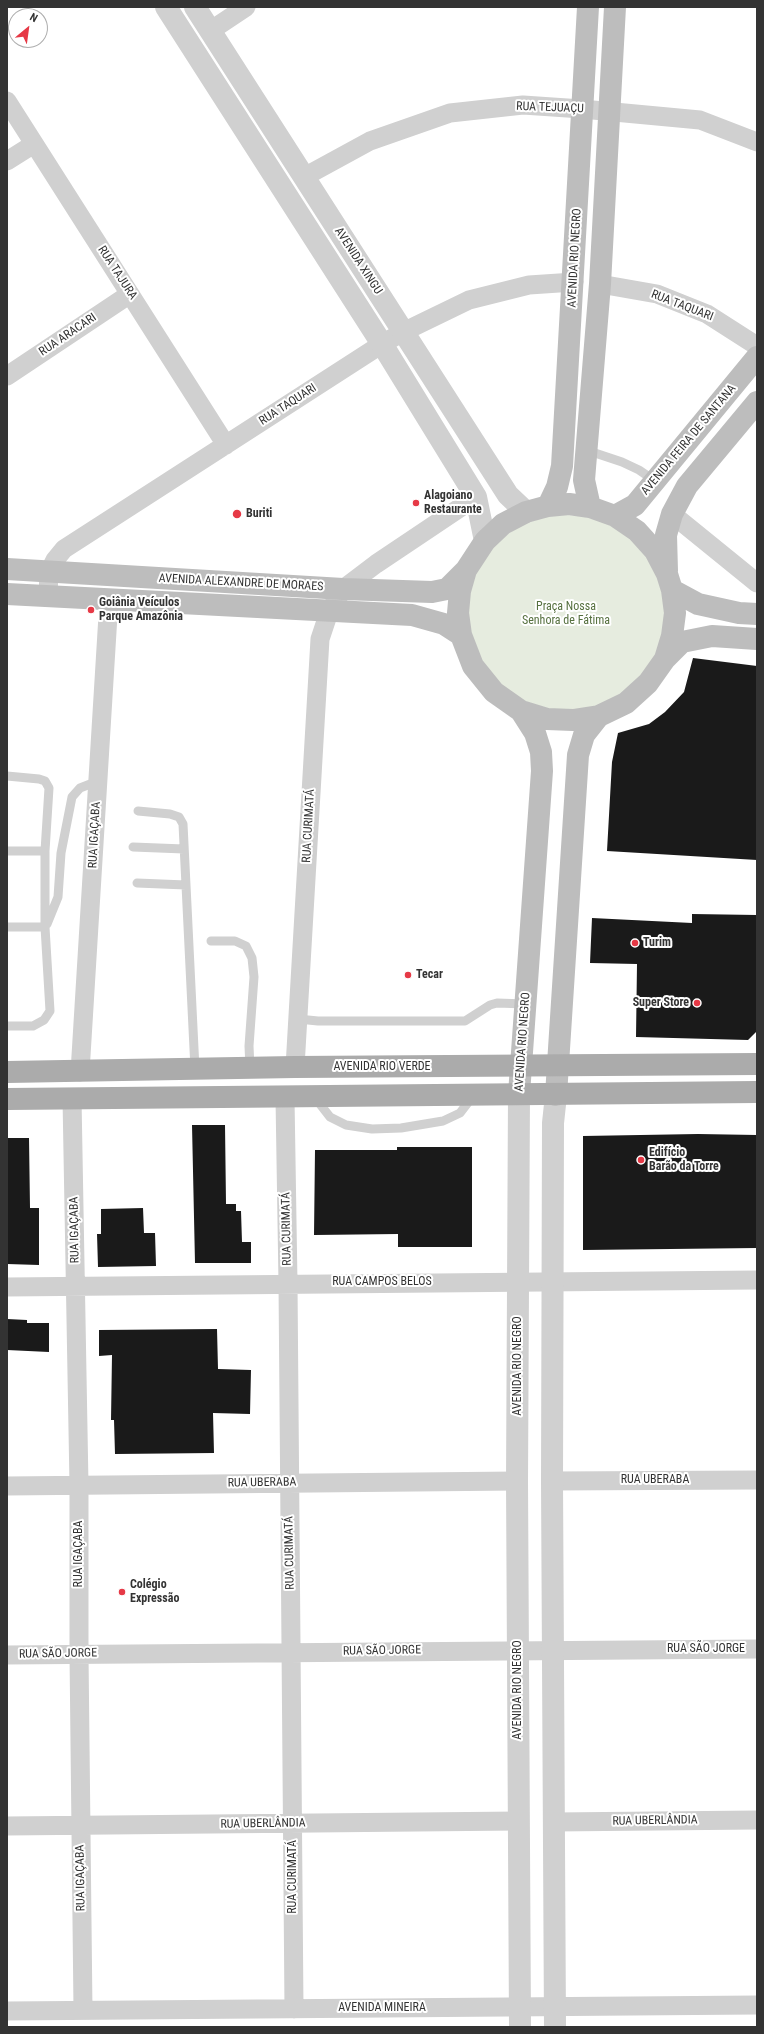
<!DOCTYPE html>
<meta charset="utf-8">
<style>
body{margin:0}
#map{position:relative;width:764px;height:2034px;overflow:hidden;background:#fff;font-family:"Roboto Condensed",sans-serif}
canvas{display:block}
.frame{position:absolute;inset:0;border:8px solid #333;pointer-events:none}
.north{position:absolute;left:8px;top:8px;width:40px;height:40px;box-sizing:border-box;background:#fff;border:1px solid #adadad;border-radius:50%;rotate:29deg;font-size:11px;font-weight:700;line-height:16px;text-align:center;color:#333}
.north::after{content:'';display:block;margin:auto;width:14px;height:18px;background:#e63946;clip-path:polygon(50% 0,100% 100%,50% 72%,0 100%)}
</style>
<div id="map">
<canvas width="764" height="2034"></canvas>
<div class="frame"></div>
<div class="north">N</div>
</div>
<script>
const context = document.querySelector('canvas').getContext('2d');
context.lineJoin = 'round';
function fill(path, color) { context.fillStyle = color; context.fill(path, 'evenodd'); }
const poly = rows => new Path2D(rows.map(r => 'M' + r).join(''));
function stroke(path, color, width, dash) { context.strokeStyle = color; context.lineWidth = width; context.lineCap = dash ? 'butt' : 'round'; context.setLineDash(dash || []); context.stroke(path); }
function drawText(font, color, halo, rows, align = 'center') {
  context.font = font + ' "Roboto Condensed",sans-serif'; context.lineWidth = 4; context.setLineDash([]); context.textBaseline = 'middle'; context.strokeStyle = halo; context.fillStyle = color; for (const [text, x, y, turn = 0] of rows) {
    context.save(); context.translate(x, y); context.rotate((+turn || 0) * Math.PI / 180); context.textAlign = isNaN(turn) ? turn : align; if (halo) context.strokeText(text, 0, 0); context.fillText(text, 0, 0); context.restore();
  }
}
fill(poly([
 '467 614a99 99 0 1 1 198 0a99 99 0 1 1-198 0Z'
]), '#e6ecdf');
fill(poly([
 [693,658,757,666,757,860,607,851,612,762,618,733,649,724,665,712,684,692],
 [692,914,757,915,757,1031,748,1040,636,1037,637,964,590,963,592,918,692,923],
 [192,1125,225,1125,226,1204,236,1204,236,1211,241,1211,242,1242,251,1242,251,1263,195,1263],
 [698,1134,757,1135,757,1248,583,1250,583,1136],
 [7,1138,29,1138,30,1208,39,1208,39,1265,7,1264],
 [397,1147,472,1147,472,1247,398,1247,398,1234,314,1235,315,1150,397,1150],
 [143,1208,144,1233,155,1233,156,1266,98,1267,97,1234,101,1234,101,1209],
 [7,1319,27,1320,27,1323,49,1323,49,1352,7,1350],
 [217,1329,218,1369,251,1370,250,1414,213,1413,214,1453,115,1454,114,1420,111,1420,112,1355,99,1356,99,1330]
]), '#1a1a1a');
stroke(poly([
 [586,450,622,462,639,470,655,481],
 [7,776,39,779,45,781,49,788,45,851,45,927,50,1011,44,1020,33,1026,7,1026],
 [138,811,170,814,179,817,183,824,195,1069],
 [133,847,184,849],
 [7,851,45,851],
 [137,883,186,885],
 [47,924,58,897,61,853,72,797,80,788,98,781],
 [7,927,45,927],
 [211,941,235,941,246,946,252,958,254,977,249,1046,250,1068],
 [298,1019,318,1021,465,1021,490,1005,497,1003,526,1004],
 [316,1099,330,1117,346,1125,372,1129,401,1128,443,1121,460,1113,473,1096]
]), '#d0d0d0', 9);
stroke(poly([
 [210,31,246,7],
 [7,101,226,445],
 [7,161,34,144],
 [304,177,370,141,450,113,523,105,582,109,700,120,757,142],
 [600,284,657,294,707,314,757,346],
 [7,376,130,294],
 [672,514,757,583],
 [48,595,49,572,55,560,64,549,382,344,403,332,469,300,529,285,574,282],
 [295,1067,320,639,329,612,343,589,376,564,476,497],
 [80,1072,109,599],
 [72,1098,79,1485,79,1654,83,2010],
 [285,1098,288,1283,294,2009],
 [7,1287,757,1280],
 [552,1481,757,1480],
 [7,1486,517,1481],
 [7,1655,757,1649],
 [554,1822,757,1820],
 [7,1826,519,1821],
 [7,2011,757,2005]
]), '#d0d0d0', 19);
stroke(poly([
 [166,7,382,344,476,497,485,541],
 [195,7,508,495,526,512],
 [519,1094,517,1481,520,2027],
 [555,2027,552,1481,553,1123,556,1095]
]), '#d0d0d0', 22);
stroke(poly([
 [548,506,557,487,562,466,588,7],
 [590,507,584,480,600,284,615,7],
 [615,516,635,505,757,357],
 [7,569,343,589,432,592,447,589,466,570],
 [667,571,666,535,672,514,687,486,757,402],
 [672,590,698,604,739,613,757,614],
 [7,594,412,615,444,624,461,635],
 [665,659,672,636,675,613,672,590,667,574,655,551,637,531,615,516,590,507,569,504,548,506,526,512,503,524,485,541,466,570,460,591,458,613,461,635,473,666,494,692,521,711,547,719,573,720,599,716,626,703,648,683,665,659,682,642,712,636,757,639],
 [519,1094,542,771,541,752,535,733,521,711],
 [556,1095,578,755,584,735,599,716]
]), '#bdbdbd', 22);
stroke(poly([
 [7,1072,295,1067,757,1064],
 [7,1099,757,1092]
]), '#ababab', 22);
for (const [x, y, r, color] of [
 [416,503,4,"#e63946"],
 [237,514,5,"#e63946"],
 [91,610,4,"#e63946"],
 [635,943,4,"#e63946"],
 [408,975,4,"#e63946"],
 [697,1003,4,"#e63946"],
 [641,1160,4,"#e63946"],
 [122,1592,4,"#e63946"]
]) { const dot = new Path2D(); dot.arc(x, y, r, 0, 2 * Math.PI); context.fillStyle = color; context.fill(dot); stroke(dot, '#fff', 1.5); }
drawText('12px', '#333', '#fff', [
 ["RUA TEJUAÇU",550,108,2],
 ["AVENIDA RIO NEGRO",575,258,-87],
 ["AVENIDA XINGU",358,261,57],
 ["RUA TAJURA",117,273,57],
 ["RUA TAQUARI",682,306,21],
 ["RUA ARACARI",68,335,-34],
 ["RUA TAQUARI",288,405,-33],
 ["AVENIDA FEIRA DE SANTANA",689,440,-50],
 ["AVENIDA ALEXANDRE DE MORAES",241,583,3],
 ["RUA CURIMATÁ",309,826,-87],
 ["RUA IGAÇABA",95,835,-87],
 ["AVENIDA RIO NEGRO",523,1042,-86],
 ["AVENIDA RIO VERDE",382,1067],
 ["RUA CURIMATÁ",287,1229,-91],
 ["RUA IGAÇABA",75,1230,-91],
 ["RUA CAMPOS BELOS",382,1282],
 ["AVENIDA RIO NEGRO",518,1366,-90],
 ["RUA UBERABA",655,1480],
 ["RUA UBERABA",262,1483,-1],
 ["RUA CURIMATÁ",290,1553,-91],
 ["RUA IGAÇABA",79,1554,-90],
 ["RUA SÃO JORGE",706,1649],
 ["RUA SÃO JORGE",382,1651,-1],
 ["RUA SÃO JORGE",58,1654,-1],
 ["AVENIDA RIO NEGRO",518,1690,-90],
 ["RUA UBERLÂNDIA",655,1821,-1],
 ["RUA UBERLÂNDIA",263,1824,-1],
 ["RUA CURIMATÁ",293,1877,-90],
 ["RUA IGAÇABA",81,1878,-91],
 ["AVENIDA MINEIRA",382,2008]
]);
drawText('bold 12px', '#333', '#fff', [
 ["Alagoiano",424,496],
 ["Restaurante",424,510],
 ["Buriti",246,514],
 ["Goiânia Veículos",99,603],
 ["Parque Amazônia",99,617],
 ["Turim",643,943],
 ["Tecar",416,975],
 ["Super Store",689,1003,"right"],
 ["Edifício",649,1153],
 ["Barão da Torre",649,1167],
 ["Colégio",130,1585],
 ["Expressão",130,1599]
], 'left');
drawText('12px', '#56703f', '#fff', [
 ["Praça Nossa",566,607],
 ["Senhora de Fátima",566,621]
]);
</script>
